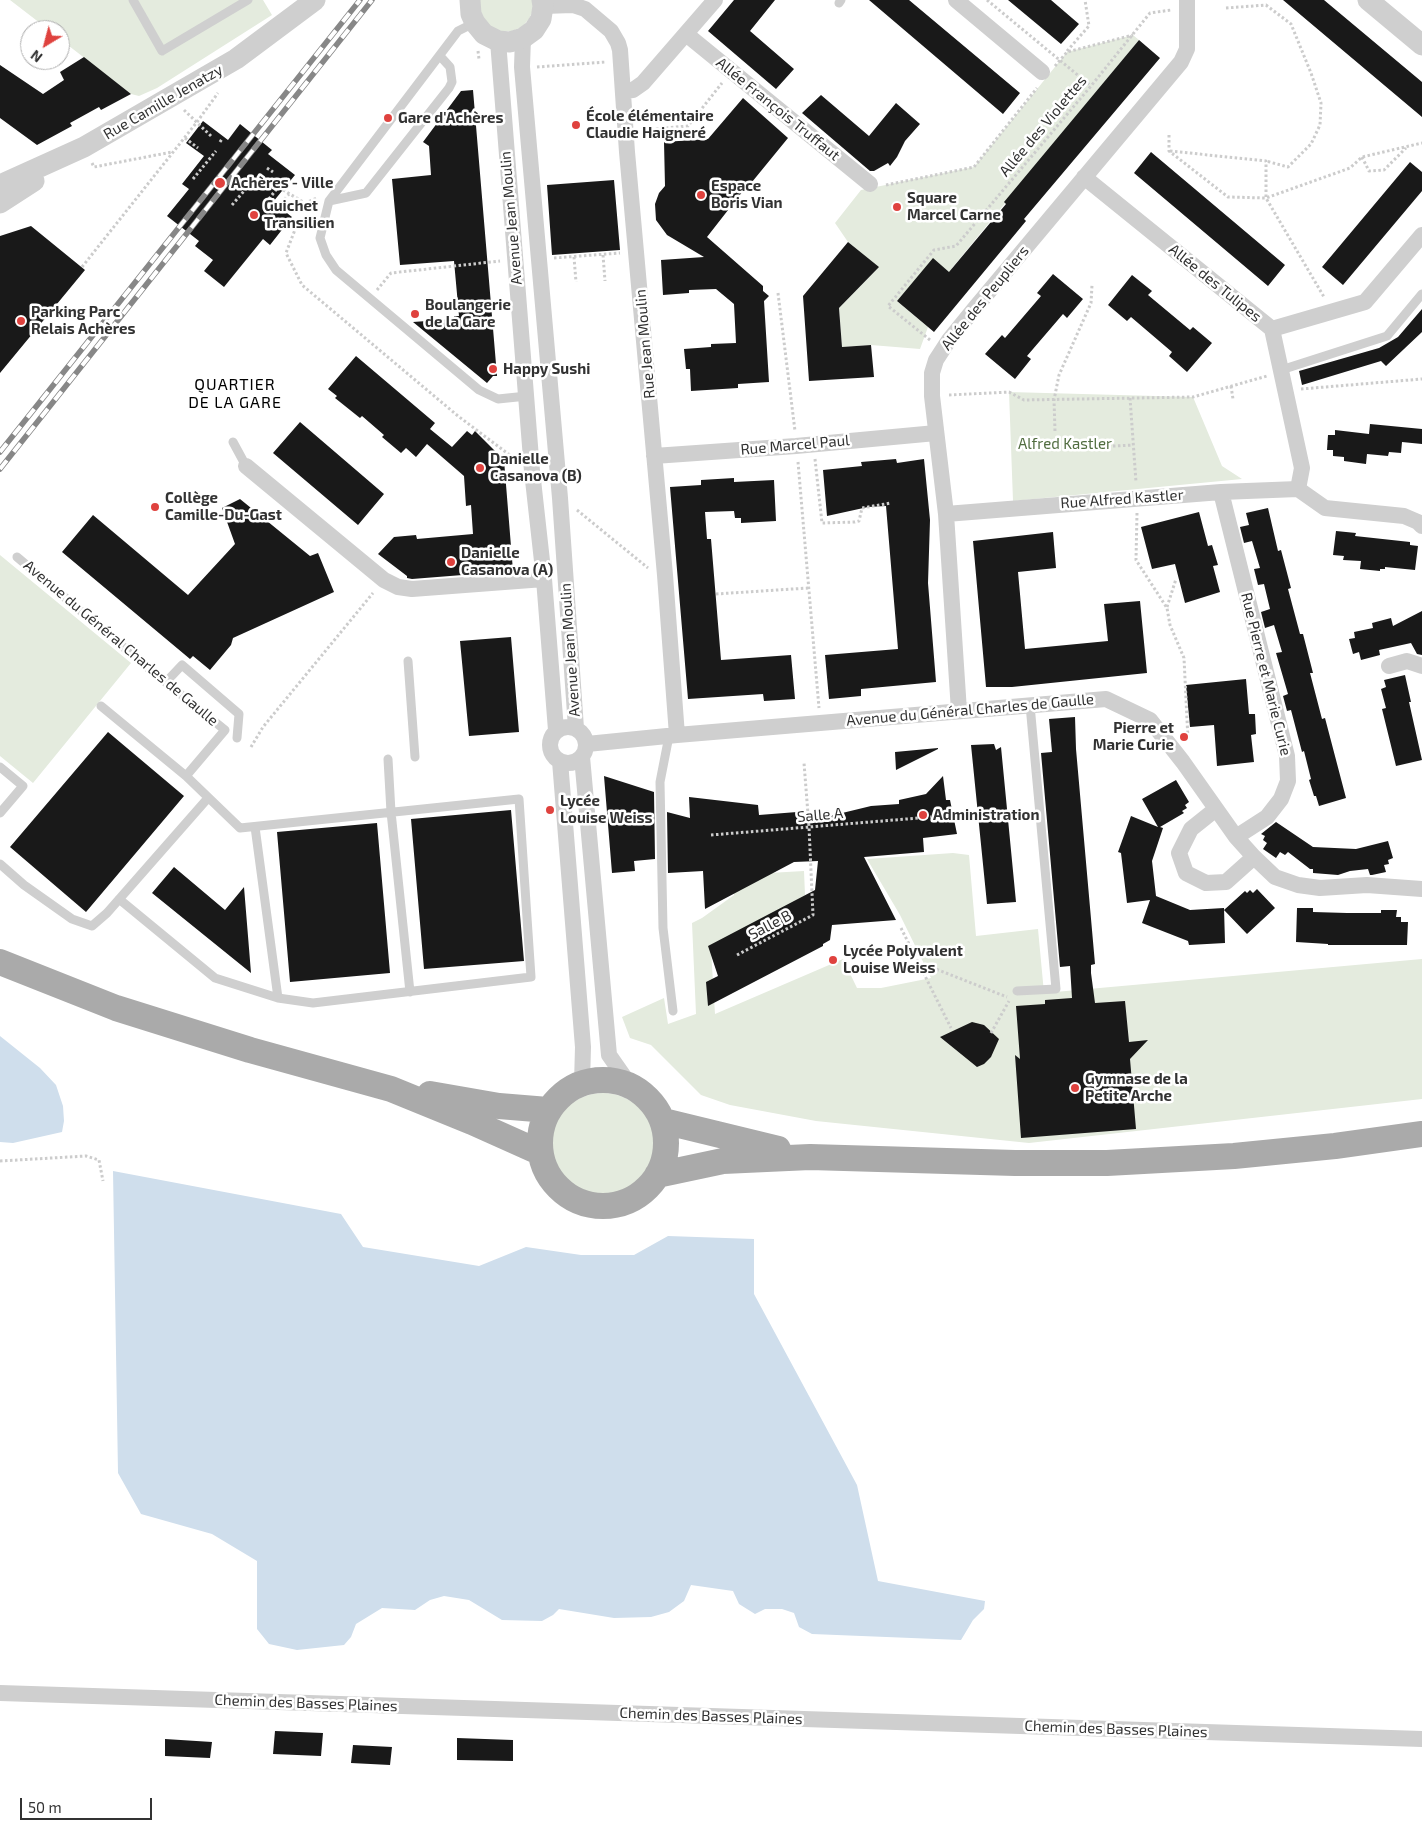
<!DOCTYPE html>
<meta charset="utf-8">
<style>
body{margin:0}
#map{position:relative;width:1422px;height:1840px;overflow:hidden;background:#fff;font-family:"Exo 2",sans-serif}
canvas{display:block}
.north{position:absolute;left:20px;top:20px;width:50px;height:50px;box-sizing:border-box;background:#fff;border:1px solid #adadad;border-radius:50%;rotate:217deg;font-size:14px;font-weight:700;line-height:20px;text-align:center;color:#323232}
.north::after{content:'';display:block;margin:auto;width:18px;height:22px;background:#df423e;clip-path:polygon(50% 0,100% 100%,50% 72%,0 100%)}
.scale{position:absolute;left:20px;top:1798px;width:132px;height:22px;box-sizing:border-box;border:2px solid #323232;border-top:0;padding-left:6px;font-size:15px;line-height:18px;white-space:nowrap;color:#323232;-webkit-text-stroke:4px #fff;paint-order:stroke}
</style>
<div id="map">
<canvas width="1422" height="1840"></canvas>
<div class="north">N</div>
<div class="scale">50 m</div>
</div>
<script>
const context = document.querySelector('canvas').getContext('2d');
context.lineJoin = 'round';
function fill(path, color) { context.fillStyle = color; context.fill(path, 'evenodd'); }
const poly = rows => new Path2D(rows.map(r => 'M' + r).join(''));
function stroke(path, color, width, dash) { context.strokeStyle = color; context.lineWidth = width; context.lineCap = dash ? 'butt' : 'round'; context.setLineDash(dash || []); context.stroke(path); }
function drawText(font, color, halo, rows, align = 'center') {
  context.font = font + ' "Exo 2",sans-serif'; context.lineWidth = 5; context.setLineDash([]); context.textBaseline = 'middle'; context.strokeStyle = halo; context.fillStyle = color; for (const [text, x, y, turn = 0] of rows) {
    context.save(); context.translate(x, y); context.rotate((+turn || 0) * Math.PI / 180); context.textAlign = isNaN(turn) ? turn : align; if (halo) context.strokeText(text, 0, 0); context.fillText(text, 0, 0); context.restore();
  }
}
fill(poly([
 [10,0,263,0,272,15,157,88,139,96,131,94,60,39,60,30,49,30],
 [480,0,533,0,533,10,529,19,522,27,512,31,501,31,491,27,484,19,480,9],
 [1133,35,1139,40,952,268,951,274,933,259,897,301,928,327,920,349,871,345,842,347,839,308,877,269,876,265,848,242,835,223,861,190,974,167,1067,52],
 [1009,392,1193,397,1222,466,1242,479,1013,501],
 [0,555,131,663,33,783,0,756],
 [953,853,969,855,976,936,1038,929,1044,993,1422,959,1422,1099,1029,1143,816,1121,730,1105,701,1095,651,1045,630,1038,622,1017,664,998,668,1024,696,1014,692,923,702,918,734,895,734,875,804,871,805,895,711,950,715,1014,843,959,857,988,881,988,931,978,900,915,867,859],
 '551 1145a52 52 0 1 1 104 0a52 52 0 1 1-104 0Z'
]), '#e4ebde');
fill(poly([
 [0,1036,40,1068,56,1085,63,1106,64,1121,62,1132,13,1143,0,1142],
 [113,1171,341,1214,363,1247,479,1266,526,1247,581,1255,634,1255,668,1236,754,1239,754,1294,857,1485,878,1581,985,1601,984,1609,973,1620,961,1640,812,1634,799,1627,794,1613,782,1609,765,1609,755,1614,739,1604,733,1591,691,1585,684,1601,669,1612,651,1617,614,1618,559,1609,553,1615,542,1621,502,1620,469,1600,444,1596,430,1600,415,1610,382,1608,356,1624,351,1637,344,1645,297,1650,269,1644,257,1629,257,1561,212,1534,141,1514,118,1473]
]), '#cfdeec');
fill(poly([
 [734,0,775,0,750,31,794,69,776,89,708,31],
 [869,0,909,0,1020,93,1003,114],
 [1008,0,1051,0,1079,24,1061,44],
 [1283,0,1324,0,1422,82,1422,117],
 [1139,40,1160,58,1024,219,1026,221,934,332,897,301,933,258,949,272,1006,204,1004,202],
 [84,57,131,94,101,110,99,107,70,123,72,126,37,145,0,118,0,65,43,94,64,80,60,72],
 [473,90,497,376,493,376,487,383,413,322,454,319,454,316,459,316,454,261,400,265,392,179,431,175,429,146,423,142,461,91],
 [821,95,869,136,896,103,920,124,905,141,897,157,890,166,888,163,874,171,870,171,802,113],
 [743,98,788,138,752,182,750,182,707,237,763,286,763,291,769,296,764,301,769,382,738,384,738,388,691,391,690,369,686,369,684,349,711,347,711,344,736,343,734,304,716,289,689,290,689,293,663,295,661,260,704,257,667,235,656,220,655,204,659,193,665,186,664,142,708,139],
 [203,121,228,140,240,124,272,150,268,154,295,175,273,202,292,217,270,245,263,239,224,287,204,271,213,260,195,246,199,241,167,216,189,189,182,184,204,156,186,143],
 [1151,152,1285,265,1268,286,1134,173],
 [1410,162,1422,172,1422,191,1343,285,1322,267],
 [614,180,620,250,552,255,547,185],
 [31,226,85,270,0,373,0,236],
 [848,242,879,267,839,308,842,347,871,345,874,377,809,381,803,296],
 [1053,274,1083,299,1067,318,1063,314,1027,356,1031,359,1015,379,985,354,1002,335,1005,338,1041,296,1037,293],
 [1132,275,1152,291,1148,295,1190,330,1193,327,1212,343,1187,372,1169,356,1172,352,1131,317,1127,321,1108,305],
 [1422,309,1422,332,1386,366,1381,361,1302,385,1299,371,1379,348,1398,337],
 [356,356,435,423,430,429,452,447,467,431,472,435,475,431,504,460,513,571,412,579,407,578,407,576,378,554,394,537,416,535,417,539,473,534,471,505,466,506,464,476,427,444,416,457,406,448,401,453,382,437,384,435,362,416,360,418,335,398,337,396,328,389],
 [300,422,384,494,358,525,273,453],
 [1370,424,1422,429,1422,444,1402,442,1401,453,1389,452,1388,456,1367,454,1366,464,1344,461,1344,457,1333,456,1333,450,1327,450,1328,435,1335,435,1335,430,1369,434],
 [896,459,897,463,924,459,930,520,928,583,936,682,861,689,861,696,829,699,825,655,898,649,886,506,868,507,827,516,823,470,862,466,861,462],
 [734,478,734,482,774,480,776,521,741,523,741,518,735,518,734,511,705,512,707,539,711,539,721,660,791,655,795,699,764,701,763,694,688,699,670,487,701,485,701,480],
 [240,499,310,556,318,553,334,592,233,638,231,645,210,670,193,656,190,659,62,552,93,515,188,595,235,544,222,508],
 [1268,508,1278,551,1281,550,1291,588,1288,589,1300,634,1303,634,1313,673,1310,673,1322,719,1325,718,1346,798,1319,806,1316,796,1314,796,1309,780,1311,779,1304,751,1302,752,1291,710,1287,711,1283,696,1288,694,1276,653,1282,652,1274,625,1265,628,1261,612,1270,609,1264,584,1258,585,1254,569,1260,568,1252,541,1244,543,1240,527,1249,525,1246,513],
 [1199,512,1208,546,1212,545,1218,565,1213,566,1220,592,1185,603,1175,564,1152,569,1141,527],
 [1336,531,1356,533,1355,536,1410,542,1410,545,1418,546,1415,570,1385,567,1385,569,1380,569,1380,571,1360,569,1361,561,1343,560,1344,556,1333,555],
 [1053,532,1056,568,1018,572,1025,649,1108,641,1104,604,1140,601,1147,673,1012,687,986,687,973,541],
 [1422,611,1422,655,1417,654,1411,643,1379,650,1380,655,1361,660,1359,652,1353,654,1349,639,1355,638,1354,632,1373,628,1372,623,1391,618,1393,626],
 [511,637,519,732,469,736,460,641],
 [1405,675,1411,702,1409,702,1422,760,1396,766,1382,709,1386,708,1381,689,1386,687,1384,680],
 [1246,679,1249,714,1255,714,1256,734,1251,735,1254,762,1217,766,1214,725,1190,727,1186,685],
 [1075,717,1076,749,1095,964,1091,965,1091,973,1095,1003,1125,1001,1129,1042,1148,1040,1130,1059,1136,1129,1021,1138,1015,1055,1020,1059,1016,1006,1045,1004,1045,1000,1072,998,1070,966,1060,967,1041,753,1052,752,1049,719],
 [108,732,184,796,86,912,10,847],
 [994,744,996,750,1001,747,1016,902,987,904,971,745],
 [938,748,938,749,896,770,895,752],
 [604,776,654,792,655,859,634,861,635,871,612,873],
 [943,776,946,800,950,800,957,834,923,838,924,852,864,857,896,920,832,925,830,940,823,944,823,946,708,1006,706,982,718,976,708,946,815,890,818,861,794,862,705,909,703,871,668,873,667,812,690,818,689,797,758,805,759,815,797,812,801,823,871,806,899,804,899,800,926,794],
 [1176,780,1189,802,1185,805,1187,808,1182,811,1184,813,1160,827,1163,828,1152,861,1156,896,1190,910,1224,908,1225,943,1189,945,1188,941,1142,923,1150,900,1127,903,1121,853,1118,852,1131,816,1158,827,1142,799],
 [511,810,524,961,424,969,411,819],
 [1276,822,1313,847,1356,849,1388,841,1393,858,1388,860,1389,864,1384,865,1386,872,1372,875,1370,875,1368,869,1350,871,1338,875,1313,873,1313,869,1310,869,1288,852,1285,855,1280,852,1276,858,1263,849,1267,843,1263,840,1265,836,1261,834],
 [377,823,390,973,290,982,277,832],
 [174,867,225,910,244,887,251,973,152,893],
 [1257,889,1275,908,1247,934,1224,910,1245,891,1247,893,1250,890,1253,893],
 [1297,908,1313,908,1313,912,1347,913,1381,913,1381,910,1397,910,1396,917,1401,917,1401,922,1408,922,1407,945,1328,945,1328,944,1296,942],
 [972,1022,984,1025,999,1039,991,1057,984,1064,977,1067,940,1037],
 [275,1731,323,1733,321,1756,273,1754],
 [457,1738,513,1740,513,1761,457,1760],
 [165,1739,212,1742,210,1758,165,1756],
 [353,1745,392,1747,390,1765,351,1763]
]), '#191919');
stroke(poly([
 [987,0,1091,86],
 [1226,8,1266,5,1291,24,1311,73,1321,103,1320,125,1311,144,1288,167,1266,161],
 [478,51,479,59],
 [1067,51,1089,26,1085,0],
 [1055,66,1067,52,1133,35],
 [537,67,606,62],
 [184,110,211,136],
 [641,130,688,126,722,83],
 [1169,135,1169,151,1228,197,1266,198,1350,168,1362,157,1422,143],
 [185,138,198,148],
 [220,142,222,139],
 [1170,151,1266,161,1266,198,1324,297],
 [1362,157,1369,171,1384,170,1406,148],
 [92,163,94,167,172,152],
 [267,168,273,172],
 [193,179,216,151],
 [886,185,974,167,1037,88],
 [283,190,305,203,317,198],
 [269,199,278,187,274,184],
 [232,205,250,184],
 [278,207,289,194],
 [298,222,286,253,302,285,458,416,515,459],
 [603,255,605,281],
 [574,257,576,282],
 [554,258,620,253],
 [82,267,197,122,218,93],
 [377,290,391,273,500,261],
 [778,293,795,431],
 [930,340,888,306,934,250,956,246,1091,86,1150,13,1171,10],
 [1231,386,1233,399],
 [1301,389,1422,379],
 [949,395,1009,392,1024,400,1193,397,1267,376],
 [1130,398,1136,482],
 [1055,431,1054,400,1059,375,1091,303,1092,285],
 [1078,448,1133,445],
 [815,459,822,523,855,522,859,521,862,508,891,503],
 [798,462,819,708],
 [577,510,648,568],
 [1137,513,1136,560,1167,608,1170,625,1184,658,1188,740],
 [716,594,808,588],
 [1167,607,1176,579],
 [251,747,263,727,373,593],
 [711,835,931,817],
 [901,928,951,1028],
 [737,955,813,915,809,827,804,763],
 [918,962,1007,997],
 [991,1033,1009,1001],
 [0,1161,86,1156,99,1160,103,1181]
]), '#ccc', 3, [2.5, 2.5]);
stroke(poly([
 [133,0,162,51,248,0],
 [839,3,841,0],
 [474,23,458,31,329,201,320,238,326,255,336,270,479,390,498,399,527,396],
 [329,201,366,193,449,88,452,82,450,67,440,56],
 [1281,370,1387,336,1422,294],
 [233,442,246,466],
 [17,557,153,672,225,730,186,776],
 [408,661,415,757],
 [166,682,182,665,239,714,237,738],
 [101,706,186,776,240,828,519,799,531,977,313,1003,278,998],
 [669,736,660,782,663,928,673,1011],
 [388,759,391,812,410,992],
 [0,767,23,786,0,813],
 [0,864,24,885,72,919,92,926,107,913,208,798],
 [119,899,215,978,278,998,255,827],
 [1017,991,1056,989,1030,705]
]), '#cfcfcf', 9);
stroke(poly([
 [956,0,1042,72],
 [543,6,573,5,585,9,611,31,618,43,620,50,627,152,665,575,677,735],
 [686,34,870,184],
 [523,38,522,67,560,498,576,728],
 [498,41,532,471,544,579,556,730],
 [624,91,633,90,643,83,715,0],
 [1084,177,1272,329],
 [1272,329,1365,302,1422,235],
 [1272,329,1302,468,1298,489],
 [654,456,796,446,936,433],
 [246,466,384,580,398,587,412,589,544,579],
 [1298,489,1325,508,1404,516,1418,522,1422,526],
 [1221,492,1287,756,1288,781,1281,799,1267,817,1236,837],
 [946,514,1221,492,1298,489],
 [1389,666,1407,661,1422,666],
 [959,711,946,514,932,396,932,373,936,360,949,340,975,308,1181,62,1187,49,1187,0],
 '550 745a18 18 0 1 1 36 0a18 18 0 1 1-36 0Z',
 [587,744,677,735,1106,699,1150,720,1183,762,1236,837,1254,857,1275,877,1298,885,1320,888,1367,885,1422,889],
 [582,757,609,1055,630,1085],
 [560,761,583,1047,582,1083],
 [1216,809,1191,829,1179,853,1186,873,1206,883,1226,882,1254,857],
 [0,1693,1422,1739]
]), '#cfcfcf', 16);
stroke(poly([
 [470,0,471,14,475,23,484,34,498,41,510,42,523,38,534,30,541,19,543,6,542,0],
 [1368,0,1422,45],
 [0,185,84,147,236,59,315,0],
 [0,203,34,181]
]), '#cfcfcf', 21);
stroke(poly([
 [0,962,116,1008,250,1050,391,1089,472,1122,539,1152],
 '540 1143a63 63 0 1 1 126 0a63 63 0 1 1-126 0Z',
 [430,1094,499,1106,548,1110],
 [663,1121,778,1149],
 [657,1175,723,1161,810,1157,1015,1163,1107,1163,1234,1156,1335,1146,1422,1134]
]), '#aaa', 26);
const rail = poly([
 [0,452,360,0],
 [0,469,372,0]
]);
stroke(rail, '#878787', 5.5);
stroke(rail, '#fff', 4, [11]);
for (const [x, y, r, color] of [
 [388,118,5,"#df423e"],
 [576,125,5,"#df423e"],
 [220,183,6,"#df423e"],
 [701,195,5,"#df423e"],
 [897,207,5,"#df423e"],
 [254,215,5,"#df423e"],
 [415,314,5,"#df423e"],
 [21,321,5,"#df423e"],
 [493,369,5,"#df423e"],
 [480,468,5,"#df423e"],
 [155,507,5,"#df423e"],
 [451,562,5,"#df423e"],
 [1184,737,5,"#df423e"],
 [550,810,5,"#df423e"],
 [923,815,5,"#df423e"],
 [833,960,5,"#df423e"],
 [1075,1088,5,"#df423e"]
]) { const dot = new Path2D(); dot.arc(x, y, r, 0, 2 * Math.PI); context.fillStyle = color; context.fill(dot); stroke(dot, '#fff', 2); }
drawText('15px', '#323232', '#fff', [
 ["Rue Camille Jenatzy",163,102,-30],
 ["Allée François Truffaut",778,109,39],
 ["Allée des Violettes",1043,126,-50],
 ["Avenue Jean Moulin",511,218,-95],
 ["Allée des Tulipes",1215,283,39],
 ["Allée des Peupliers",985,298,-51],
 ["Rue Jean Moulin",645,344,-95],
 ["Rue Marcel Paul",795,445,-5],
 ["Rue Alfred Kastler",1122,499,-4],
 ["Avenue du Général Charles de Gaulle",121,643,40],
 ["Avenue Jean Moulin",570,650,-94],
 ["Rue Pierre et Marie Curie",1266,674,76],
 ["Avenue du Général Charles de Gaulle",970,710,-5],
 ["Salle A",820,815,-5],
 ["Salle B",770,925,-28],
 ["Chemin des Basses Plaines",306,1703,2],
 ["Chemin des Basses Plaines",711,1716,2],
 ["Chemin des Basses Plaines",1116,1729,2]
]);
drawText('bold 15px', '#323232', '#fff', [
 ["École élémentaire",586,116],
 ["Claudie Haigneré",586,133],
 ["Gare d'Achères",398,118],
 ["Achères - Ville",231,183],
 ["Espace",711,186],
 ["Boris Vian",711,203],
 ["Square",907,198],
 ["Marcel Carne",907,215],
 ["Guichet",264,206],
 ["Transilien",264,223],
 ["Boulangerie",425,305],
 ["de la Gare",425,322],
 ["Parking Parc",31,312],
 ["Relais Achères",31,329],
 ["Happy Sushi",503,369],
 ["Danielle",490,459],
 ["Casanova (B)",490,476],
 ["Collège",165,498],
 ["Camille-Du-Gast",165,515],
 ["Danielle",461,553],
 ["Casanova (A)",461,570],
 ["Pierre et",1174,728,"right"],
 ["Marie Curie",1174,745,"right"],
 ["Lycée",560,801],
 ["Louise Weiss",560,818],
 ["Administration",933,815],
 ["Lycée Polyvalent",843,951],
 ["Louise Weiss",843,968],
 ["Gymnase de la",1085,1079],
 ["Petite Arche",1085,1096]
], 'left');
drawText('15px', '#516d40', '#fff', [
 ["Alfred Kastler",1065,444]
]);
context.letterSpacing = '1px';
drawText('16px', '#000', '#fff', [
 ["QUARTIER",235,385],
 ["DE LA GARE",235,403]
]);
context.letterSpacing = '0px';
</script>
